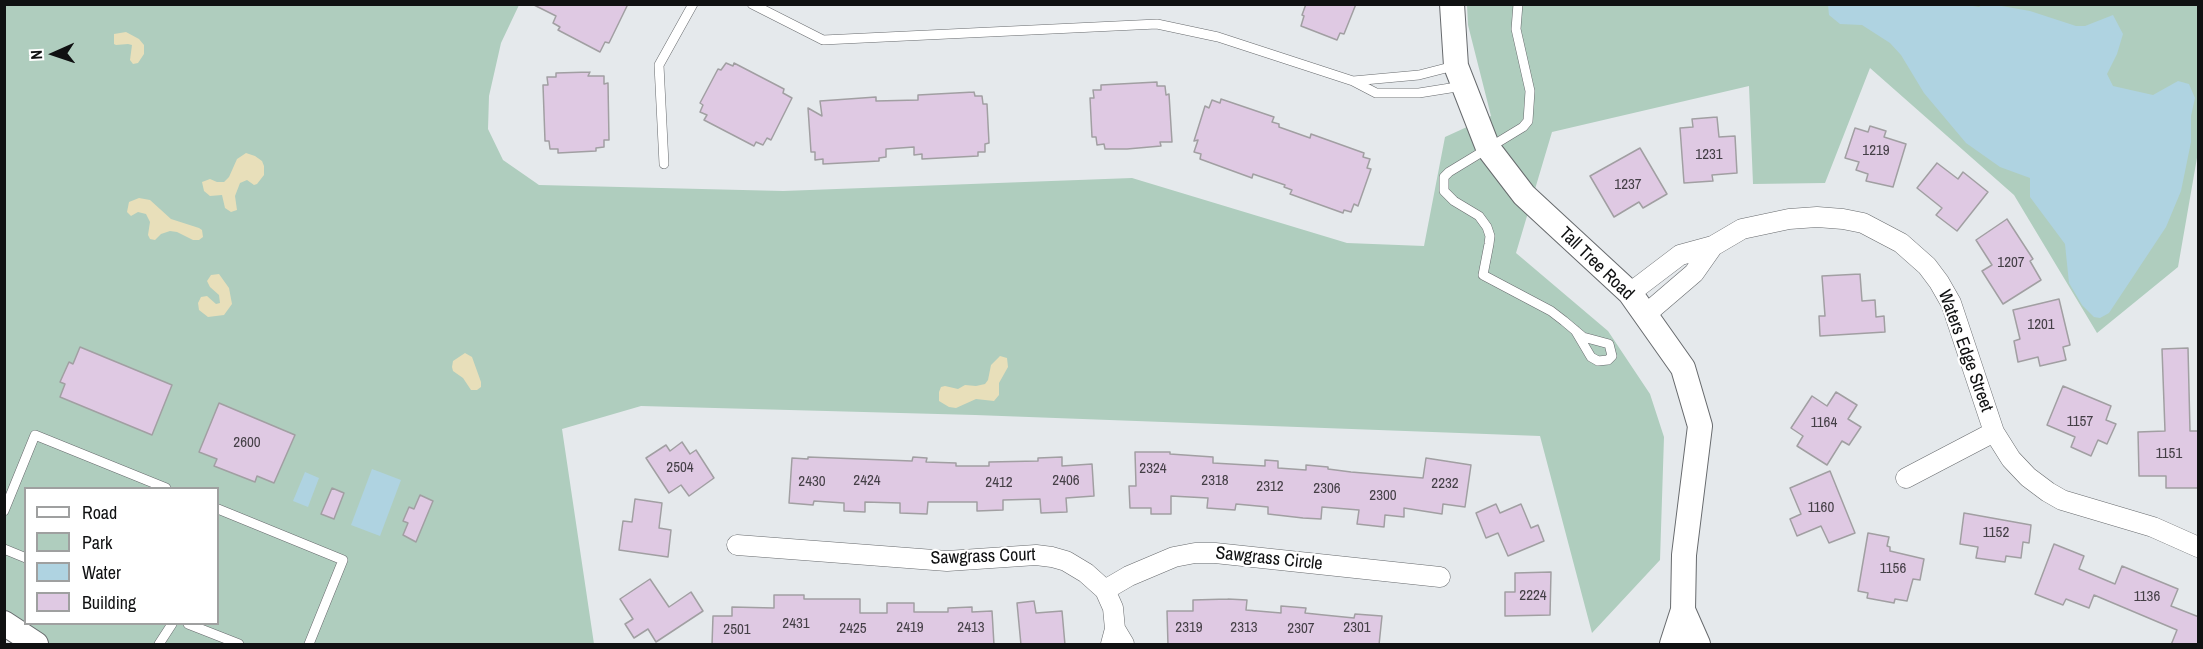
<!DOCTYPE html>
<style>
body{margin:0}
#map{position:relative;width:2203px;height:649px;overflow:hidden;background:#e5e9ec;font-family:"Archivo Narrow",sans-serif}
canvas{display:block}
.frame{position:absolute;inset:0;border:6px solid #101112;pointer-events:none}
.legend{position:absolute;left:24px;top:487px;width:195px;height:138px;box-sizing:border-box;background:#fff;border:2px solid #9fa0a0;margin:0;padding:8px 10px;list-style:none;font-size:18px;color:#101112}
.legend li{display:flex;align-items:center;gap:12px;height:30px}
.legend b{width:30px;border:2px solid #9fa0a0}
.north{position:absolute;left:24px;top:24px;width:60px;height:60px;-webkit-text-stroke:4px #fff;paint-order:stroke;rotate:267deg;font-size:16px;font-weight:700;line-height:24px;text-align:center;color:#101112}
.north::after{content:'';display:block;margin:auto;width:21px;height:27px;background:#101112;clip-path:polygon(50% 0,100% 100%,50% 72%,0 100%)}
</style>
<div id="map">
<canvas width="2203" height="649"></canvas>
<div class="frame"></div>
<ul class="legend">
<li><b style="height:8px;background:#fff"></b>Road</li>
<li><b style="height:16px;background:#afcdbe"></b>Park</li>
<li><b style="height:16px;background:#afd3e1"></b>Water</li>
<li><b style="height:16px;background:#dfc9e3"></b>Building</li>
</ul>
<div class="north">N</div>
</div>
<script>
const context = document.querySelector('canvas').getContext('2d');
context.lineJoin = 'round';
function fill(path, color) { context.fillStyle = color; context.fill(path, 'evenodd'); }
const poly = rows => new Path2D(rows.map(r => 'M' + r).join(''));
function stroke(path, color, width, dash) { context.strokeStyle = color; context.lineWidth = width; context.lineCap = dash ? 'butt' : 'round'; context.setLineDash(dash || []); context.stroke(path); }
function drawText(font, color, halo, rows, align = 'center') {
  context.font = font + ' "Archivo Narrow",sans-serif'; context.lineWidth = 4.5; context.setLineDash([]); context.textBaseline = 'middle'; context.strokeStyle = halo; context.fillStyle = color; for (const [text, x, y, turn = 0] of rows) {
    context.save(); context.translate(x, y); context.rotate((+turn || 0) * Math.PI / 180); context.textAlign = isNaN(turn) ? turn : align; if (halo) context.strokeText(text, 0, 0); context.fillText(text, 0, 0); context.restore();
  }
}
fill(poly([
 [4,5,519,5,501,43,489,96,488,129,503,160,539,185,783,191,1132,178,1347,243,1424,246,1445,137,1491,116,1468,25,1467,5,2198,5,2198,152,2178,267,2097,333,2014,195,1870,68,1825,183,1753,184,1749,86,1552,132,1516,253,1608,331,1650,394,1664,437,1660,560,1592,633,1540,436,975,415,641,406,562,429,594,644,11,644,4,599],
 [26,488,218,488,218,624,26,624]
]), '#afcdbe');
fill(poly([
 [126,32,139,39,144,45,144,54,138,63,133,64,130,60,132,45,128,44,116,45,114,44,114,34],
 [246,153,255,156,262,161,264,166,264,175,257,184,254,185,247,180,240,183,235,196,237,210,231,212,225,208,222,195,210,196,204,191,202,182,210,179,217,182,224,182,229,177,237,159],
 [139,198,150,200,171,219,199,228,202,230,203,237,199,240,193,240,177,232,170,231,161,234,155,240,150,239,148,235,150,222,146,214,138,212,131,216,127,212,129,202],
 [219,274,229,288,232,304,224,315,208,317,199,310,198,303,201,297,207,296,216,304,220,303,219,295,210,287,207,281,211,275],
 [465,353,472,357,481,382,481,387,477,390,471,390,463,378,453,371,452,367,453,361],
 [1000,356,1007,358,1008,367,999,383,999,395,994,401,976,399,956,408,949,407,939,401,939,392,941,387,945,386,958,389,965,385,976,386,985,384,988,380,991,365]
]), '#e8dfba');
fill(poly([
 [1960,4,1979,7,1982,5,1996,5,2030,11,2076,26,2085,26,2113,15,2123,34,2117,54,2107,74,2113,86,2153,95,2178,81,2189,84,2195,98,2191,116,2191,142,2181,191,2166,227,2109,313,2100,318,2094,317,2082,305,2069,283,2065,244,2030,197,2030,178,2000,167,1966,143,1924,93,1901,55,1890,43,1862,25,1840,24,1829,15,1828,5],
 [372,469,401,480,380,536,351,525],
 [305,472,319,478,308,507,293,501]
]), '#afd3e1');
const building = poly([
 [532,4,628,4,609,43,605,42,600,52,558,30,560,27,553,23,556,16,532,4],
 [1306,4,1356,4,1344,34,1340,33,1337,40,1301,26,1304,16,1302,15,1306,4],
 [726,63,733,66,734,63,784,89,783,93,792,98,771,140,767,138,763,145,756,142,754,146,704,120,707,115,700,112,703,105,700,103,718,69,721,70,726,63],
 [590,72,588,76,604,76,604,84,608,83,609,140,604,140,604,147,596,148,596,151,558,153,558,149,550,149,549,141,545,141,543,85,548,85,547,77,556,77,556,73,590,72],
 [1157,82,1157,86,1165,86,1166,95,1169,94,1172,142,1160,142,1161,146,1127,149,1105,149,1104,144,1097,145,1096,137,1092,137,1090,98,1094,98,1093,90,1101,90,1101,85,1157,82],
 [974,92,975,96,982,96,983,104,987,104,989,143,985,144,985,152,978,152,978,156,922,159,922,154,914,155,914,147,886,149,886,157,879,158,879,161,823,164,823,159,815,160,815,152,811,152,808,108,822,116,820,101,876,97,876,101,918,100,918,95,974,92],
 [1221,99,1274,117,1272,122,1279,124,1279,127,1310,138,1311,134,1364,153,1363,157,1370,159,1367,168,1371,169,1358,206,1354,204,1351,212,1344,210,1343,213,1290,194,1292,190,1284,187,1285,185,1253,174,1252,178,1200,159,1201,154,1194,152,1198,140,1194,141,1205,106,1209,108,1212,100,1220,103,1221,99],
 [1717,117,1719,137,1735,136,1737,173,1712,175,1713,181,1684,183,1680,128,1693,127,1692,119,1717,117],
 [1870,126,1886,131,1884,137,1906,144,1893,187,1866,181,1868,174,1856,170,1859,162,1845,158,1855,128,1868,132,1870,126],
 [1640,148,1667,194,1643,208,1639,202,1614,217,1590,176,1640,148],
 [1937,163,1958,179,1963,172,1988,192,1957,231,1936,215,1942,208,1917,188,1937,163],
 [2007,219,2033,259,2030,261,2041,280,2003,304,1982,271,1992,265,1976,240,2007,219],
 [1860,274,1862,301,1875,300,1876,317,1884,316,1885,332,1820,336,1819,316,1825,316,1822,276,1860,274],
 [2059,299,2070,345,2063,347,2066,360,2040,366,2038,357,2018,362,2014,341,2020,339,2013,310,2059,299],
 [80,347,172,385,152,435,60,397,65,384,60,382,69,362,73,364,80,347],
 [2188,348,2190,431,2199,431,2199,488,2166,488,2166,476,2139,476,2138,432,2165,431,2162,349,2188,348],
 [2063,386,2111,406,2106,420,2116,424,2107,444,2098,440,2091,456,2071,447,2075,437,2047,425,2063,386],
 [1836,392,1857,405,1848,419,1861,427,1849,445,1842,441,1827,465,1797,446,1803,436,1791,428,1812,396,1827,406,1836,392],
 [219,403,295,435,274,483,257,476,255,482,214,466,217,459,199,452,219,403],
 [682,442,690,454,696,450,714,478,689,496,681,485,669,493,646,458,666,445,670,451,682,442],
 [1135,452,1170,452,1170,454,1213,457,1213,463,1265,466,1265,460,1278,461,1278,468,1306,470,1306,465,1328,467,1328,469,1351,472,1423,478,1426,458,1471,465,1465,507,1443,504,1442,514,1404,508,1404,517,1385,515,1384,527,1357,524,1359,510,1322,507,1321,519,1303,518,1268,514,1268,507,1236,504,1235,510,1207,508,1208,498,1171,496,1171,514,1151,514,1151,508,1130,508,1129,486,1136,486,1135,452],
 [808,457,912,461,913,457,927,458,926,462,956,463,956,466,989,466,989,462,1038,461,1038,458,1062,457,1062,466,1092,464,1094,496,1066,498,1067,512,1041,513,1040,499,1003,500,1003,510,977,511,977,502,928,502,927,514,900,513,900,503,865,502,865,512,844,511,844,503,814,501,813,505,789,503,792,458,808,459,808,457],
 [1830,471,1855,533,1829,543,1821,526,1797,536,1790,519,1801,514,1790,488,1830,471],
 [332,488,344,493,334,519,321,514,332,488],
 [420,495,433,501,416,542,403,535,408,523,403,521,409,507,414,509,420,495],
 [635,499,662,503,659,528,671,530,668,557,619,550,623,521,632,522,635,499],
 [1496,504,1500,513,1521,504,1531,528,1538,525,1544,541,1508,556,1498,533,1486,538,1476,513,1496,504],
 [1964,513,2031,525,2029,543,2023,542,2021,558,2006,556,2005,562,1976,558,1978,547,1960,544,1964,513],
 [1868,533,1889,537,1887,546,1890,547,1890,551,1924,559,1920,580,1913,579,1907,601,1895,599,1894,603,1867,598,1868,593,1858,591,1868,533],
 [2054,544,2084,556,2079,569,2115,584,2122,566,2178,589,2171,606,2199,617,2199,645,2171,645,2177,630,2094,595,2089,608,2066,599,2063,605,2035,594,2054,544],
 [1551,572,1550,615,1505,616,1505,592,1515,592,1515,573,1551,572],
 [650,579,669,607,691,592,703,611,656,642,648,629,634,638,625,624,633,619,620,599,650,579],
 [774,595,804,595,804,599,860,599,860,613,887,613,887,603,914,603,914,612,948,612,948,608,972,607,972,612,992,611,994,645,712,645,713,616,732,616,732,607,774,608,774,595],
 [1228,599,1247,600,1246,610,1281,613,1281,606,1306,608,1305,613,1324,615,1354,618,1355,614,1382,616,1379,645,1168,645,1167,611,1193,611,1193,600,1228,599],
 [1034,601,1036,613,1062,611,1065,645,1021,645,1017,603,1034,601]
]);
fill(building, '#dfc9e3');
stroke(building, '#a19fa2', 1.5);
const service = poly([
 [752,4,823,40,1157,24,1218,37,1353,81,1376,93,1419,93,1463,86],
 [1518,4,1516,29,1530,91,1528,121,1523,127,1449,172,1444,177,1444,191,1454,201,1479,216,1487,227,1490,236,1489,244,1483,275,1551,311,1564,321,1583,337,1609,344,1612,356,1608,360,1598,361,1591,357,1575,330],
 [1353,81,1419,75,1454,66],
 [664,164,659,65,693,4],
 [218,509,343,560,309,644],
 [4,511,35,435,166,488],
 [4,549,26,558],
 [188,624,239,644],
 [159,644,172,624]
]);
const minor = poly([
 [1630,293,1680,255,1713,246,1742,229,1789,219,1817,217,1843,219,1863,223,1901,243,1927,266,1939,282,1951,303,1994,432,2011,459,2028,477,2048,492,2062,500,2153,527,2198,547],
 [1645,315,1694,273,1713,246],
 [1906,478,1994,432],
 [737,545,947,561,1036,555,1052,557,1066,561,1086,573,1105,590,1113,608,1115,629],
 [1105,590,1129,576,1174,557,1195,553,1215,553,1440,577],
 [1111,644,1115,629,1124,644]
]);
const tertiary = poly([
 [1452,4,1456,66,1488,148,1524,195,1630,293,1683,368,1700,426,1684,555,1683,610,1672,644],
 [1683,610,1698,644],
 [4,623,36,644]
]);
stroke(service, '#676a6d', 10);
stroke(minor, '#676a6d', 21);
stroke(tertiary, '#676a6d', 26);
stroke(service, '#fff', 9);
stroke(minor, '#fff', 20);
stroke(tertiary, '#fff', 24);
drawText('15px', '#443f46', null, [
 ["1219",1876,151],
 ["1231",1709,155],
 ["1237",1628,185],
 ["1207",2011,263],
 ["1201",2041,325],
 ["1157",2080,422],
 ["1164",1824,423],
 ["2600",247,443],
 ["1151",2169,454],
 ["2504",680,468],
 ["2324",1153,469],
 ["2424",867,481],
 ["2406",1066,481],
 ["2318",1215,481],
 ["2430",812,482],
 ["2412",999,483],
 ["2232",1445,484],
 ["2312",1270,487],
 ["2306",1327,489],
 ["2300",1383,496],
 ["1160",1821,508],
 ["1152",1996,533],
 ["1156",1893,569],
 ["2224",1533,596],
 ["1136",2147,597],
 ["2431",796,624],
 ["2419",910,628],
 ["2413",971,628],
 ["2319",1189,628],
 ["2313",1244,628],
 ["2301",1357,628],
 ["2425",853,629],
 ["2307",1301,629],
 ["2501",737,630]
]);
drawText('18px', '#101112', '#fff', [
 ["Tall Tree Road",1596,264,44],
 ["Waters Edge Street",1965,351,70],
 ["Sawgrass Court",983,557,-2],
 ["Sawgrass Circle",1269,559,6]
]);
</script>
